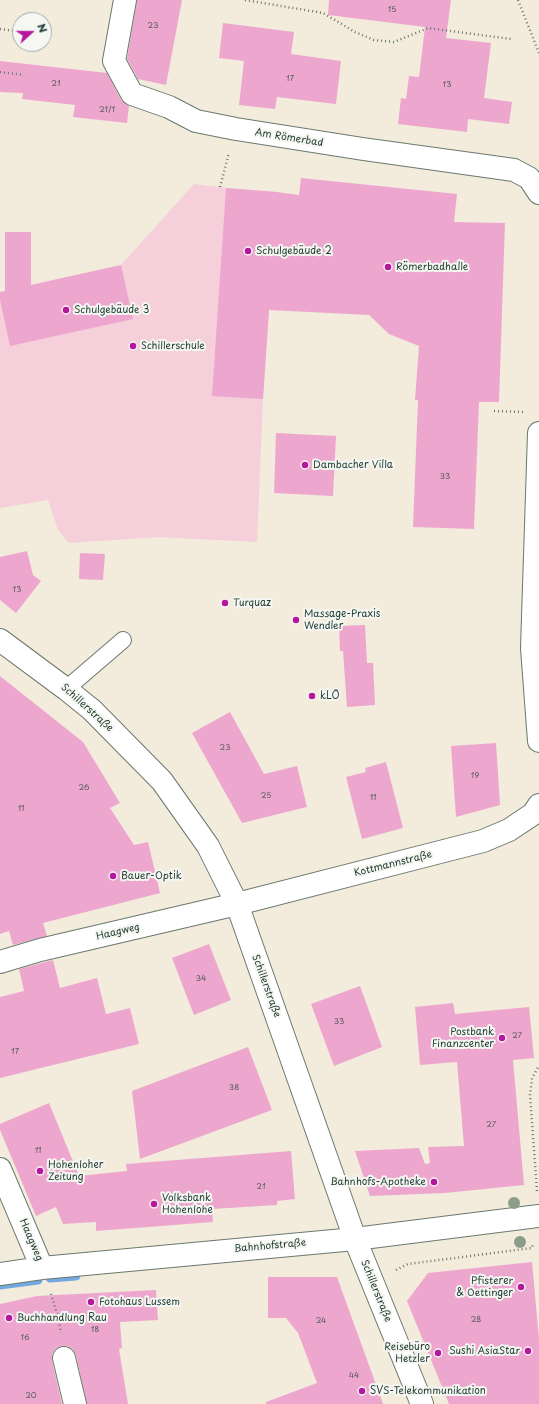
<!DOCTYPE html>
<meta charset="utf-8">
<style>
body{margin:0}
#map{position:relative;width:539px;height:1404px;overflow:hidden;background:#f3ebdb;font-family:"Playpen Sans",sans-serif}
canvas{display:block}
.north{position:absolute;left:12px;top:12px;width:40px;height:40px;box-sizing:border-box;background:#f6f6f2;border:1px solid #a0aca6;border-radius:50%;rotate:69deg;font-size:11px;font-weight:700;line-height:16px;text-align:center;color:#1f3d34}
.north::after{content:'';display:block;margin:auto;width:14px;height:18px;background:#b5179e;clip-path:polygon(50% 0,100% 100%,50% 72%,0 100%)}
</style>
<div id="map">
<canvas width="539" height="1404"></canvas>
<div class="north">N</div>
</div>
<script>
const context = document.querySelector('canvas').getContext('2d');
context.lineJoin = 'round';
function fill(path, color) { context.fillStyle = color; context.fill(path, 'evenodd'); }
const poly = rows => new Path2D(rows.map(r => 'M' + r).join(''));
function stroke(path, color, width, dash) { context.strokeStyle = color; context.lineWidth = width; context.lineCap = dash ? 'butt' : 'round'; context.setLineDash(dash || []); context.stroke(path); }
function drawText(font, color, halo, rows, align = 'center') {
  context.font = font + ' "Playpen Sans",sans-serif'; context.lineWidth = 4; context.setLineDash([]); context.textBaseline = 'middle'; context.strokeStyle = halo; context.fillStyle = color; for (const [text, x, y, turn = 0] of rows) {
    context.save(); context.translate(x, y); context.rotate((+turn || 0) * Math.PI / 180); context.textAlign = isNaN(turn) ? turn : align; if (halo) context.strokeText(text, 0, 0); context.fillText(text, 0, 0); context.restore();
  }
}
fill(poly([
 [194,184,227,188,277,192,263,399,257,542,158,537,69,543,58,530,48,500,0,508,0,292,121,265]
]), '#f5cfda');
stroke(poly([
 [50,1278,76,1276],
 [0,1285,38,1280]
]), '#73a9e1', 9);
fill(poly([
 [137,0,182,0,166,85,138,79,127,59],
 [329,0,451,0,446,38,491,43,484,98,512,102,509,124,468,119,467,132,398,124,401,98,406,99,409,76,419,77,425,27,328,15],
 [223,23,294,32,291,54,341,61,336,104,277,97,275,109,239,105,244,61,219,58],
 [0,61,107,73,121,100,129,106,127,123,73,117,75,105,22,99,23,93,0,92],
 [301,178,457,194,454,222,505,223,499,402,479,402,474,529,413,527,418,400,415,400,419,346,389,334,369,315,269,310,263,399,212,396,226,188,277,192,299,195],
 [5,232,31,232,31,285,121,265,133,319,10,346,0,300,0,292,5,291],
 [276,433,336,436,333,496,274,493],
 [27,551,33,575,41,581,16,613,0,600,0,557],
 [80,553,105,554,103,580,79,579],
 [365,625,367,663,373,663,375,705,347,707,343,651,340,651,339,626],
 [0,676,83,742,120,803,110,808,134,845,148,842,160,893,43,923,47,936,13,945,9,931,0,934],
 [230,712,264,774,297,766,307,807,242,823,192,733],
 [496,743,500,805,456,817,451,746],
 [386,762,403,828,362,839,346,777,366,772,365,768],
 [209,944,231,1000,194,1015,172,958],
 [53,960,60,988,97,978,106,1014,130,1008,139,1044,0,1078,0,997,24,991,19,969],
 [360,986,382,1047,334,1066,311,1004],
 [453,1003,455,1014,529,1007,534,1058,513,1060,524,1185,445,1193,370,1196,355,1151,419,1148,425,1164,430,1163,428,1147,464,1146,457,1062,420,1065,415,1007],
 [248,1047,272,1110,140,1159,132,1091],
 [49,1103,79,1176,127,1171,126,1164,291,1151,295,1199,277,1201,277,1205,212,1209,213,1222,96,1231,96,1222,63,1224,56,1207,36,1216,0,1130,0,1124],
 [532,1262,539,1339,539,1404,449,1404,407,1301,428,1273],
 [268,1277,337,1277,383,1404,266,1404,266,1402,317,1383,298,1333,286,1318,268,1318],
 [156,1290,158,1320,120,1322,122,1348,119,1349,128,1404,87,1404,76,1355,73,1349,68,1346,61,1346,55,1349,52,1354,52,1361,62,1404,0,1404,0,1304,37,1296]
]), '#eda7cf');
const lane = poly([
 [66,689,123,640]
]);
const street = poly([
 [125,0,114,61,132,94,169,107,196,121,236,129,363,149,514,170,529,178,539,193],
 [539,433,532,648,539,741],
 [0,962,40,950,237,904,483,841,509,830,533,814,539,805],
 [0,1169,42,1268],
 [0,1274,42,1268,355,1239,539,1216],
 [64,1358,75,1404]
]);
const secondary = poly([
 [0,640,66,689,92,710,162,781,208,846,237,904,355,1239,422,1404]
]);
stroke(lane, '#697a6e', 18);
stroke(street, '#697a6e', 24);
stroke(secondary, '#697a6e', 24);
stroke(poly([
 [245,0,323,13,355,32,374,40,394,42,428,28,511,39],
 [518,0,539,53],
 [0,29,15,31],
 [0,72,24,75],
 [220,187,229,153],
 [494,411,525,412],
 [537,1191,530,1095,532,1079,539,1065],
 [396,1270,408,1264,532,1248,533,1243],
 [51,1294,58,1317,61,1333]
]), '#697a6e', 2.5, [1, 3]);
stroke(lane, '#fff', 16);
stroke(street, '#fff', 22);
stroke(secondary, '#fff', 22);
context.fillStyle = '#8c9d8a';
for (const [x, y] of [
 [514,1203],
 [520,1242]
]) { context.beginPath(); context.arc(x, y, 6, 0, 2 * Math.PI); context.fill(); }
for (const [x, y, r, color] of [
 [248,251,4,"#b5179e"],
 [388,267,4,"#b5179e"],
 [66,310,4,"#b5179e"],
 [133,346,4,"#b5179e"],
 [305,465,4,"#b5179e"],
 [225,603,4,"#b5179e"],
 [296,620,4,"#b5179e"],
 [312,696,4,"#b5179e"],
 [113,876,4,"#b5179e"],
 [502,1038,4,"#b5179e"],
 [40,1171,4,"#b5179e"],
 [434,1182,4,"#b5179e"],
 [154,1204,4,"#b5179e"],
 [521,1287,4,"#b5179e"],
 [91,1302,4,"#b5179e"],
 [9,1318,4,"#b5179e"],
 [528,1351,4,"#b5179e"],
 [438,1353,4,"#b5179e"],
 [362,1391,4,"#b5179e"]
]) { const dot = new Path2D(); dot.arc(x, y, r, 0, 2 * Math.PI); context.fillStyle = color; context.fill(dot); stroke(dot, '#f6f6f2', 1.5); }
drawText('8px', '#52585b', null, [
 ["15",392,10],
 ["23",153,26],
 ["17",290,79],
 ["21",56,84],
 ["13",447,85],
 ["21/1",107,110],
 ["33",445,477],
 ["13",17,590],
 ["23",225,748],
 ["19",475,776],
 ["26",84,788],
 ["25",266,796],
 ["11",373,798],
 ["11",21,809],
 ["34",201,979],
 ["33",339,1022],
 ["27",517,1036],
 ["17",15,1052],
 ["38",234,1088],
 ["27",491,1125],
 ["11",38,1151],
 ["21",261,1187],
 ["28",476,1320],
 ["24",321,1321],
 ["18",95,1330],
 ["16",25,1338],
 ["44",354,1376],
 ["20",31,1396]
]);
drawText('10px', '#1f3d34', '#f6f6f2', [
 ["Am Römerbad",289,138,9],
 ["Schillerstraße",87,708,42],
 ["Kottmannstraße",393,864,-14],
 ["Haagweg",118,932,-13],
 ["Schillerstraße",266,986,70],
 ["Haagweg",31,1240,67],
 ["Bahnhofstraße",270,1246,-5],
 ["Schillerstraße",376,1291,68]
]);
drawText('10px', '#1f3d34', '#f6f6f2', [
 ["Schulgebäude 2",256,251],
 ["Römerbadhalle",396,267],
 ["Schulgebäude 3",74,310],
 ["Schillerschule",141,346],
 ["Dambacher Villa",313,465],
 ["Turquaz",233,603],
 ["Massage-Praxis",304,614],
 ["Wendler",304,626],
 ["kLÖ",320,696],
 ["Bauer-Optik",121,876],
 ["Postbank",494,1032,"right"],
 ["Finanzcenter",494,1044,"right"],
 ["Hohenloher",48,1165],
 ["Zeitung",48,1177],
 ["Bahnhofs-Apotheke",426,1182,"right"],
 ["Volksbank",162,1198],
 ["Hohenlohe",162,1210],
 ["Pfisterer",513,1281,"right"],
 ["& Oettinger",513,1293,"right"],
 ["Fotohaus Lussem",99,1302],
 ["Buchhandlung Rau",17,1318],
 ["Reisebüro",430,1347,"right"],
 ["Hetzler",430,1359,"right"],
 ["Sushi AsiaStar",520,1351,"right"],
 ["SVS-Telekommunikation",370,1391]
], 'left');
</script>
